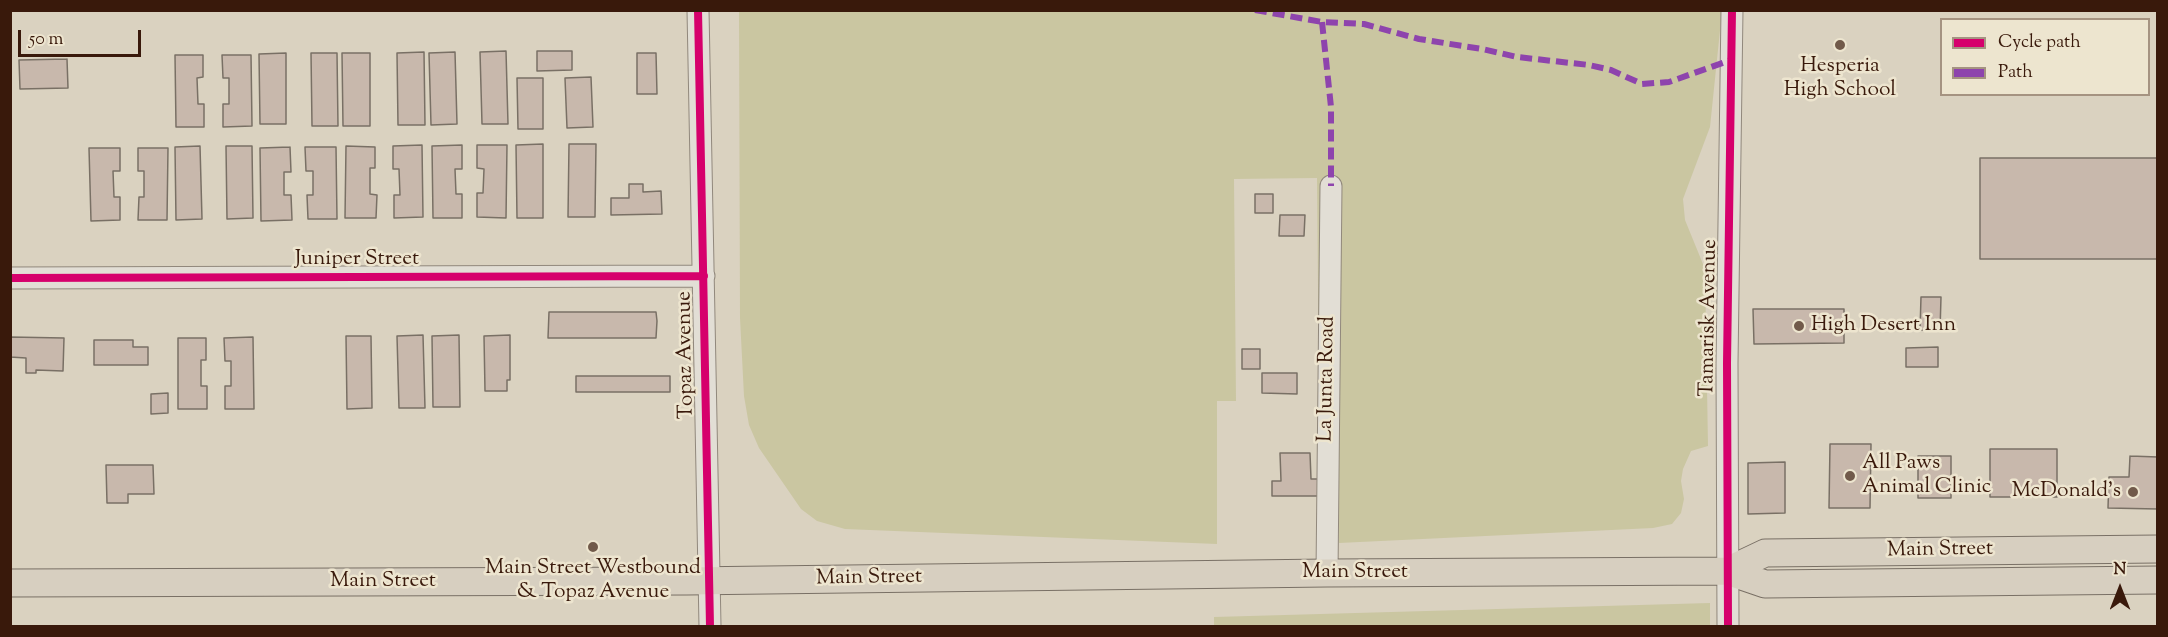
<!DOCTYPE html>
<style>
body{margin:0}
#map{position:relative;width:2168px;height:637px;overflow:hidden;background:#dad2c0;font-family:"Sorts Mill Goudy",serif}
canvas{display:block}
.frame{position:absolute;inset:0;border:12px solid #39190b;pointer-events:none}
.legend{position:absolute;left:1940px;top:18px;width:210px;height:78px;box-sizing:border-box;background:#ede5cf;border:2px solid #a59381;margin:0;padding:8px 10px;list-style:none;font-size:18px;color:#39190b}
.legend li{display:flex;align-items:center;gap:12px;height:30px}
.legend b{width:30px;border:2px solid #a59381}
.north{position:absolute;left:2090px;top:559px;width:60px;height:60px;-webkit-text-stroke:4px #ede5cf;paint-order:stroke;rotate:0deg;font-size:16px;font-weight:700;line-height:24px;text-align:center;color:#39190b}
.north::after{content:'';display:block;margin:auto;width:21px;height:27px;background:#39190b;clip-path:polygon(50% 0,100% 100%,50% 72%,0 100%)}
.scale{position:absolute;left:18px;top:30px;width:123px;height:27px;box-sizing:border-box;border:3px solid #39190b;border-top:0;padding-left:8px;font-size:18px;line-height:21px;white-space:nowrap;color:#39190b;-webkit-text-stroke:4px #ede5cf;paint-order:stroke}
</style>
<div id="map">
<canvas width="2168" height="637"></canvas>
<div class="frame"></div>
<ul class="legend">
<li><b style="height:8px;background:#d6006c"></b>Cycle path</li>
<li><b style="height:8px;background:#8e44ad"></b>Path</li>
</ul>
<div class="north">N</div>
<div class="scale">50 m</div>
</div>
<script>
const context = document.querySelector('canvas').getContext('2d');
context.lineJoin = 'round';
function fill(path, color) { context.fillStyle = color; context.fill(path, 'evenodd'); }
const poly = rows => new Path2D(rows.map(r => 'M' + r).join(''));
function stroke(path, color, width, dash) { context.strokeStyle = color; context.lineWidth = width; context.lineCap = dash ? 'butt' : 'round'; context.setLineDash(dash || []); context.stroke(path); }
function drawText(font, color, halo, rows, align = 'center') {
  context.font = font + ' "Sorts Mill Goudy",serif'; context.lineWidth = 5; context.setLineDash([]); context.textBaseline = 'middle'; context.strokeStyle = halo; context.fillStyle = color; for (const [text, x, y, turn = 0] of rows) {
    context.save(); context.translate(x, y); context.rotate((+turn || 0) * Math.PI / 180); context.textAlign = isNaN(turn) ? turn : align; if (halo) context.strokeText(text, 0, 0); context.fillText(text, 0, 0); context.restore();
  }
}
fill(poly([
 [739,11,1722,11,1710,127,1683,199,1685,220,1705,269,1708,446,1691,451,1683,469,1681,481,1684,499,1681,513,1672,524,1653,528,1339,543,1339,401,1319,400,1317,178,1234,179,1236,401,1217,401,1217,544,845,529,817,521,801,509,759,448,749,425,744,396,740,318],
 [1710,603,1710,626,1214,626,1214,617]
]), '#cac6a1');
const building = poly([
 [506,51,508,124,482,124,480,52,506,51],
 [537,51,572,51,572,70,537,71,537,51],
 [424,52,425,125,398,125,397,53,424,52],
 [455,52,457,124,431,125,429,53,455,52],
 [286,53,286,124,260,124,259,54,286,53],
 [311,53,337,53,338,126,312,126,311,53],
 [342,53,370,53,370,126,343,126,342,53],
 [637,53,656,53,657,94,637,94,637,53],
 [175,55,203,55,203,77,197,78,198,104,204,104,204,127,176,127,175,55],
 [222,55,251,55,252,126,223,127,223,104,229,104,229,78,223,78,222,55],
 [67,59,68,88,20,89,19,60,67,59],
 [591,77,593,127,567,128,565,78,591,77],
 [517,78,543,78,543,129,518,129,517,78],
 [543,144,543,218,517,218,516,145,543,144],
 [569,144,596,144,595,217,568,217,569,144],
 [422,145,423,217,394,218,394,195,400,195,399,169,393,169,393,146,422,145],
 [462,145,462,169,455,169,456,194,462,194,462,218,433,218,432,146,462,145],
 [477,145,507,145,506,218,477,217,477,193,483,193,484,169,477,168,477,145],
 [200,146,202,219,176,220,175,147,200,146],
 [226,146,252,146,253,218,227,219,226,146],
 [346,146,375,147,375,168,370,168,370,194,377,195,376,218,345,218,346,146],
 [290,147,291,172,284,172,284,195,291,195,292,220,261,221,260,148,290,147],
 [305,147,336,147,337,219,308,219,307,195,313,195,313,171,306,171,305,147],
 [89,148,120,148,120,171,113,171,114,197,120,197,120,220,91,221,89,148],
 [138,148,168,148,167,220,138,220,139,197,144,197,144,171,138,171,138,148],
 [1980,158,2158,158,2158,259,1980,259,1980,158],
 [629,184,643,184,643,192,661,191,662,214,611,215,611,198,629,198,629,184],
 [1255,194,1273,194,1273,213,1255,213,1255,194],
 [1280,215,1305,215,1304,236,1279,236,1280,215],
 [1921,297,1941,297,1940,331,1920,330,1921,297],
 [1753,309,1844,309,1844,343,1754,344,1753,309],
 [549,312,656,312,657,321,656,338,548,338,549,312],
 [423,335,425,408,399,408,397,336,423,335],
 [459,335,460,407,433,407,432,336,459,335],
 [510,335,510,380,507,380,507,391,485,391,484,336,510,335],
 [346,336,371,336,372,408,347,409,346,336],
 [10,337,64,338,63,371,36,370,36,373,26,373,26,358,10,357,10,337],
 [253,337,254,409,225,409,225,386,231,386,231,361,225,361,224,338,253,337],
 [178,338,206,338,206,360,201,360,201,386,207,386,207,409,178,409,178,338],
 [94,340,133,340,133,347,148,347,148,365,94,365,94,340],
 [1938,347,1938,367,1906,367,1906,348,1938,347],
 [1242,349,1260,349,1260,369,1242,369,1242,349],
 [1262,373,1297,373,1297,394,1262,393,1262,373],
 [576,376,670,376,670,392,576,392,576,376],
 [168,393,168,413,151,414,151,394,168,393],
 [1830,444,1871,444,1870,508,1829,508,1830,444],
 [1990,449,2057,449,2057,497,1990,497,1990,449],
 [1280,453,1310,453,1311,479,1318,479,1318,496,1272,496,1272,481,1281,481,1280,453],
 [1918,456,1951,456,1951,498,1918,498,1918,456],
 [2130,456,2158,457,2158,509,2108,508,2109,477,2129,477,2130,456],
 [1785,462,1785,513,1748,514,1748,463,1785,462],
 [106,465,153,465,154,494,128,494,128,503,107,503,106,465]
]);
fill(building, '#c8b8ac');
stroke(building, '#797065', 1.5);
const minor = poly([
 [698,10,710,626],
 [10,278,704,276],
 [1327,573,1331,186],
 [1728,626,1727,363,1732,10]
]);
const major = poly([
 [1727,571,1765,553,2158,549],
 [10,583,687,581,1327,573,1727,571,1765,584,2158,580]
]);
stroke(minor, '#91887c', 23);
stroke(major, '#797065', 29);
stroke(minor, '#e2ded5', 21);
stroke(major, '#d7cfc0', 27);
stroke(poly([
 [1255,10,1322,22,1364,24,1419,39,1482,49,1517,57,1589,65,1611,70,1642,84,1669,82,1731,60],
 [1322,22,1331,107,1331,186]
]), '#8e44ad', 6, [12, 6]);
stroke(poly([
 [698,10,710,626],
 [10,278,704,276],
 [1728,626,1727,363,1732,10]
]), '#d6006c', 8);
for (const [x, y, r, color] of [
 [1840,45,6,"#715a4a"],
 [1799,326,6,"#715a4a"],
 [1850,476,6,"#715a4a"],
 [2133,492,6,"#715a4a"],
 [593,547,6,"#715a4a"]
]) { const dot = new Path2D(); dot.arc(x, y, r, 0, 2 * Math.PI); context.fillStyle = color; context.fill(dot); stroke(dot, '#ede5cf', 2); }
drawText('21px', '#39190b', '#ede5cf', [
 ["Hesperia",1840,67],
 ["High School",1840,91],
 ["High Desert Inn",1811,326,"left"],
 ["All Paws",1862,464,"left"],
 ["Animal Clinic",1862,488,"left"],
 ["McDonald's",2121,492,"right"],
 ["Main Street Westbound",593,569],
 ["& Topaz Avenue",593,593]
]);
drawText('21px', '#39190b', '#ede5cf', [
 ["Juniper Street",357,260],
 ["Tamarisk Avenue",1710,318,-89],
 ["Topaz Avenue",687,355,-91],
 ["La Junta Road",1328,379,-89],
 ["Main Street",1940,551,-1],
 ["Main Street",1355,573],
 ["Main Street",869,579,-1],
 ["Main Street",383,582]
]);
</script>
